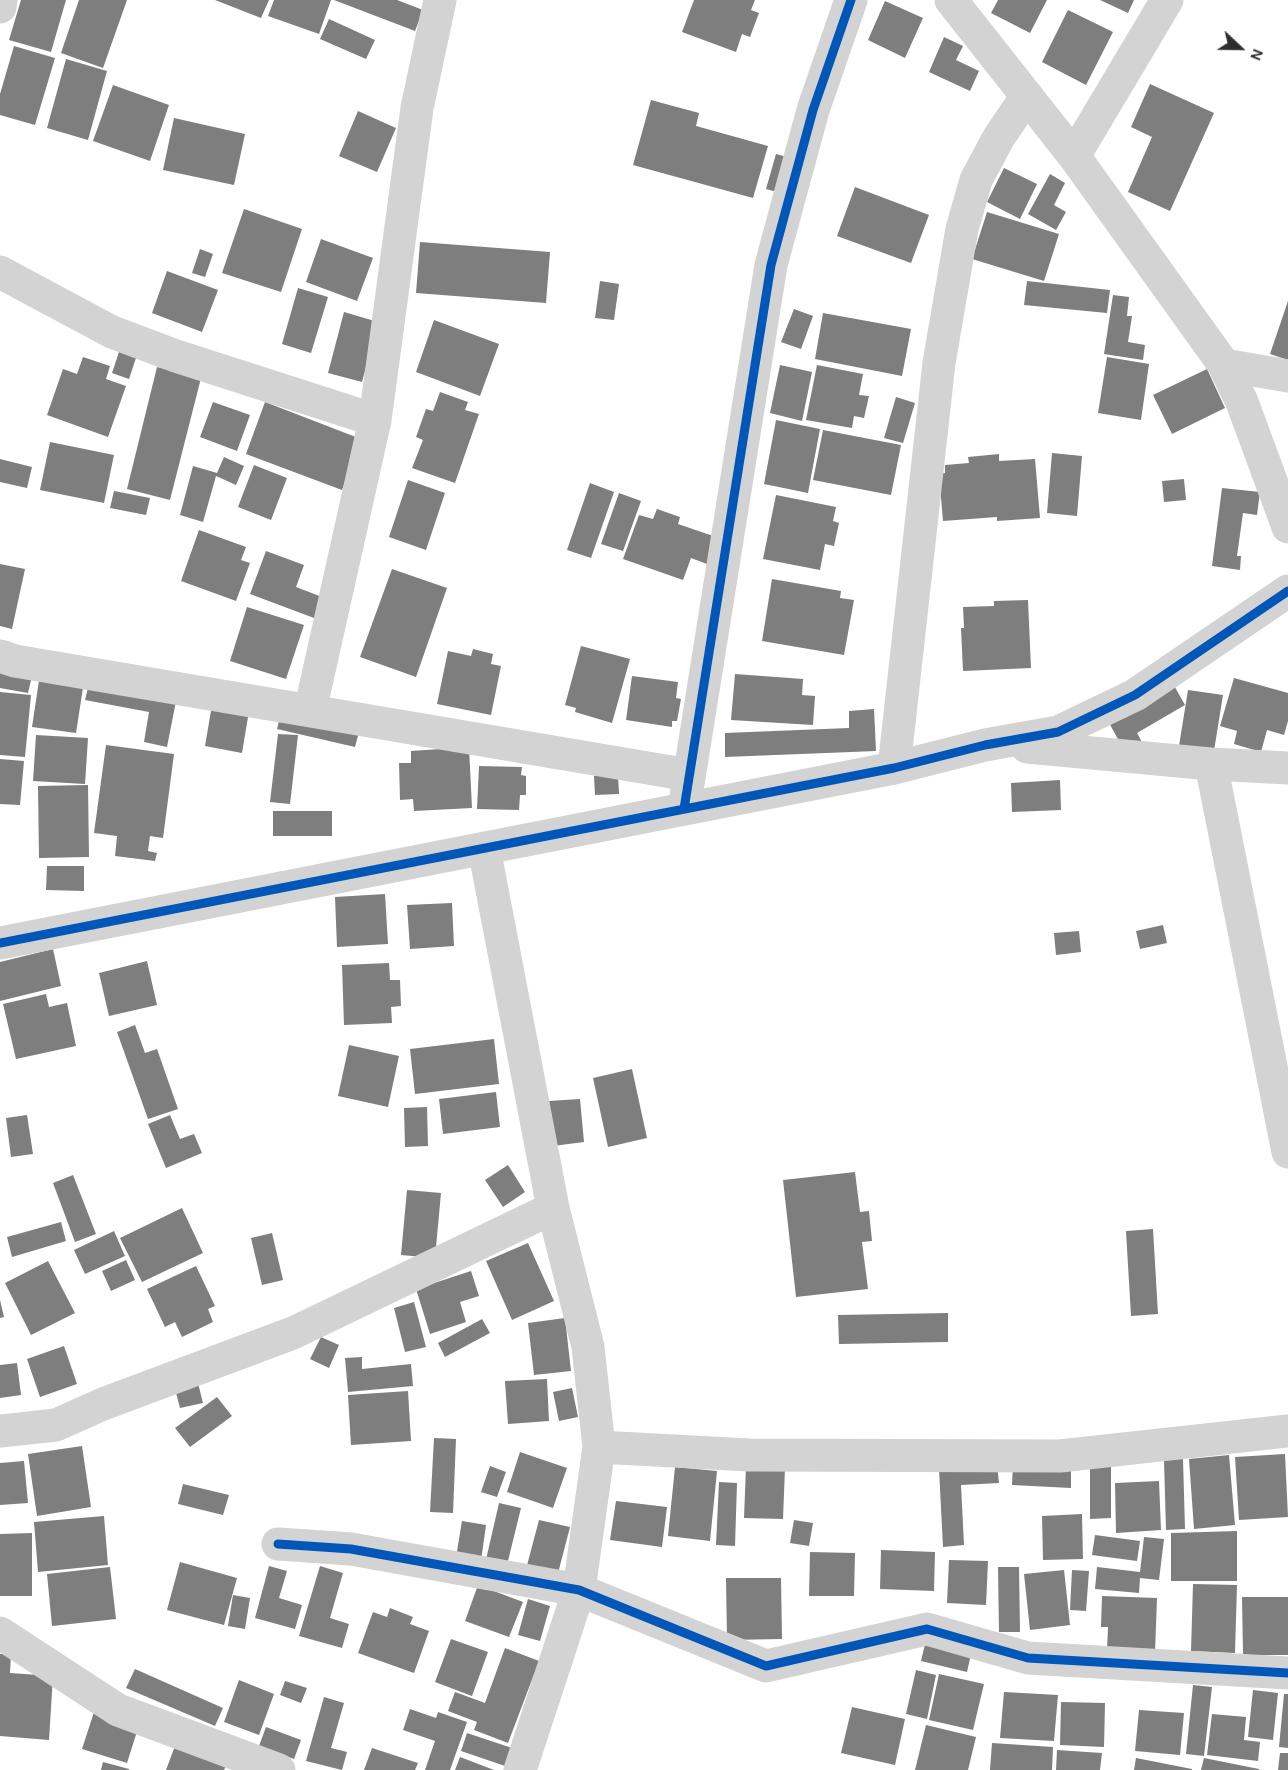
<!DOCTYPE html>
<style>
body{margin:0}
#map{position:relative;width:1288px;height:1770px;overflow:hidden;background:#fff;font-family:Karla,sans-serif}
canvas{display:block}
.north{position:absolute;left:1210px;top:18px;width:60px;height:60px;-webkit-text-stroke:4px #fff;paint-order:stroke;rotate:112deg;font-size:16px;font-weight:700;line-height:24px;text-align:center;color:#2e2e2e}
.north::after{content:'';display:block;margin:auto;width:21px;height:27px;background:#2e2e2e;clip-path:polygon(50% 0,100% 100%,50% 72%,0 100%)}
</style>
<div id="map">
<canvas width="1288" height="1770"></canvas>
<div class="north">N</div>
</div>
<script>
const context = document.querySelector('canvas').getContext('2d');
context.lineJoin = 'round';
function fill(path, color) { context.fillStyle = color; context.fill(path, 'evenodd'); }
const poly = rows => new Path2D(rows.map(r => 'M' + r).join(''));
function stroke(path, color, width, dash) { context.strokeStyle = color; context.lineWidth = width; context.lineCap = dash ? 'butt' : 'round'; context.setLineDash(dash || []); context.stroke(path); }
fill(poly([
 [21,0,66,0,51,52,9,40],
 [79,0,127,0,103,68,61,53],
 [215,0,269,0,261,18],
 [274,0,331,0,319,34,268,16],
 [334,0,397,0,423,10,415,31],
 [694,0,755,0,751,10,759,13,750,37,742,34,736,52,682,32],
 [998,0,1047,0,1030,33,991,13],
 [1100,0,1134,0,1128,13],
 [885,1,923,18,905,58,868,40],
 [1068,10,1113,32,1086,85,1042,62],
 [329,19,375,40,366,59,320,39],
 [944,37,963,46,956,60,979,71,970,91,929,72],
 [14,46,55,58,35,125,0,115,0,94],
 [66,59,107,71,88,140,47,128],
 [1150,84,1214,113,1170,211,1128,192,1152,137,1131,127],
 [113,85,169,105,150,161,93,141],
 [651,100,699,113,696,126,768,146,753,198,633,165],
 [358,111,396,128,377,172,339,156],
 [174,118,245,134,234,185,163,170],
 [776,154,794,159,784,194,766,189],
 [1004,168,1037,184,1020,219,987,202],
 [1050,174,1065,183,1054,205,1066,212,1056,230,1028,214],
 [855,187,929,215,911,263,837,236],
 [244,209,302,229,281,292,222,273],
 [987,212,1059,234,1044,281,972,259],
 [321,239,373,258,357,301,306,282],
 [420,242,550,252,546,303,416,293],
 [200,249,213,254,205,277,192,273],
 [167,271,218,290,202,332,152,313],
 [600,281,619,284,614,320,595,318],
 [1027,281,1110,290,1107,313,1024,305],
 [298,288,328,297,311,353,282,344],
 [1113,295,1129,297,1127,316,1132,316,1128,342,1145,345,1143,360,1104,354],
 [1288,301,1288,360,1270,354],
 [794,309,813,316,801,349,781,342],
 [344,312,378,322,362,382,328,373],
 [823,313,911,329,902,376,815,359],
 [434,320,499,344,480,396,416,372],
 [121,346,138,352,129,379,112,373],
 [83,357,110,366,106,379,126,386,108,437,47,415,63,369,77,374],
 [1107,357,1149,364,1141,420,1098,413],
 [780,365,812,372,802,421,770,413],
 [817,365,863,374,859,395,869,396,864,418,854,416,852,428,806,420],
 [157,367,201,378,170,500,127,489],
 [1207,369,1225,408,1172,434,1153,395],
 [440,392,468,402,465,410,479,414,455,483,412,468,423,440,416,437,426,409,433,411],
 [896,397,915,403,903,443,884,438],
 [213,402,250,415,237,451,200,437],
 [265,402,361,439,342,490,246,454],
 [776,420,820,429,808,493,764,484],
 [823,430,901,445,891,495,813,480],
 [50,442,114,455,104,503,40,490],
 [1052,453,1082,456,1077,516,1047,513],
 [999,454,999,461,1035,459,1040,518,997,521,997,517,943,521,939,474,945,473,945,465,969,463,968,457],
 [224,457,244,466,236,485,216,476,203,522,180,515,193,466,217,473],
 [0,459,32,467,27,488,0,482],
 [254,465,287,478,271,520,238,507],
 [1184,479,1186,500,1164,502,1162,481],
 [408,480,445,493,426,550,389,537],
 [590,483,614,492,591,558,567,550],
 [1222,488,1260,492,1257,515,1243,513,1237,556,1241,556,1240,570,1212,566],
 [114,491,150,498,146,515,110,508],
 [619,493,641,501,623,551,601,544],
 [776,495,836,507,833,521,839,523,834,546,825,544,820,570,763,559],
 [657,509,680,517,678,524,716,537,707,564,691,558,683,580,623,559,639,515,653,519],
 [199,530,246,547,241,560,250,563,236,601,181,581],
 [266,551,304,565,296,587,322,597,314,618,250,594],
 [0,564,25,569,12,629,0,626],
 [392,569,447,588,416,677,360,657],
 [772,579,841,591,840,598,854,600,844,655,762,641],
 [1028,600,1031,668,963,671,961,628,964,628,963,607,994,606,994,601],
 [247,607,304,625,286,679,230,661],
 [581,646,630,659,612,723,575,712,576,708,565,705],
 [473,649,493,654,491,664,501,666,491,715,437,704,448,651,471,656],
 [0,666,33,672,28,693,0,688],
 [40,674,84,681,76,733,32,727],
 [735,674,803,679,802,695,815,696,813,725,731,720],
 [632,676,678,682,676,698,681,699,677,721,672,721,672,727,626,720],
 [1234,678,1288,693,1288,721,1284,735,1267,730,1261,752,1234,744,1237,731,1220,726],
 [90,680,177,696,167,747,144,742,149,712,85,700],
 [1172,682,1185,705,1137,733,1143,744,1126,754,1107,719],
 [1188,690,1223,695,1213,757,1178,752],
 [0,692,31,695,25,757,0,755],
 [212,705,249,711,242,753,205,746],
 [874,709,876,751,725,757,725,733,849,728,849,711],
 [281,713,359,732,355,747,277,729],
 [278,734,298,735,290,804,270,802],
 [36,735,88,738,85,784,33,781],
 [106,745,174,754,163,838,150,836,148,851,157,853,155,861,115,856,117,836,94,833],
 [469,747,472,808,414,811,413,799,400,800,399,763,411,763,411,751],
 [0,759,24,761,20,805,0,804],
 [479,766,522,767,521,775,526,776,526,795,520,795,519,810,477,809],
 [618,775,619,794,595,795,594,776],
 [1060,780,1061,810,1012,812,1011,783],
 [88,785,89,857,39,858,38,786],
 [273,811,332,811,332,836,273,836],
 [47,866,84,866,84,891,46,890],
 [385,894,388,944,337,947,335,897],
 [452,903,454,946,410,949,407,905],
 [1163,925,1167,943,1140,949,1136,931],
 [1079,931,1081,952,1056,955,1054,933],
 [53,949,61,986,0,1001,0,962],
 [147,961,157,1005,109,1016,99,973],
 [389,963,390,980,400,980,401,1006,391,1007,392,1023,344,1025,342,965],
 [46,994,49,1007,67,1003,76,1046,16,1059,3,1004],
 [135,1025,145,1053,157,1049,178,1109,148,1119,117,1032],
 [494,1039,499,1084,415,1094,410,1049],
 [349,1045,399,1056,388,1107,338,1096],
 [632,1069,647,1138,608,1147,593,1078],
 [496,1092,500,1127,443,1134,439,1099],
 [580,1099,584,1142,553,1146,549,1101],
 [427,1107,428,1146,405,1147,404,1108],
 [27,1115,33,1154,11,1157,6,1118],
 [170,1115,180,1139,194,1134,202,1153,166,1168,148,1124],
 [508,1165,525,1192,503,1207,485,1180],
 [855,1172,860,1212,869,1211,872,1241,862,1242,868,1289,796,1297,783,1180],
 [73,1175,96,1234,75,1242,53,1183],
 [407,1190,441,1193,435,1258,401,1255],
 [182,1208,203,1253,142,1282,120,1238],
 [61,1222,66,1241,12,1257,7,1237],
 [1153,1229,1158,1314,1131,1316,1126,1231],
 [114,1231,125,1256,85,1274,74,1250],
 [272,1233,283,1280,262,1285,251,1238],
 [528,1243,554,1301,512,1320,486,1261],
 [126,1260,135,1280,111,1291,102,1271],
 [48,1261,75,1313,31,1335,5,1283],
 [196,1266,215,1306,208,1309,213,1322,182,1337,175,1322,165,1327,147,1289],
 [471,1271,479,1296,460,1302,466,1322,430,1334,416,1289],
 [0,1300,4,1317,0,1318],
 [414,1302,426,1347,405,1352,394,1308],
 [948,1313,948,1342,839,1344,838,1315],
 [565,1318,571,1371,534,1375,528,1323],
 [482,1319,490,1333,445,1357,438,1343],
 [321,1337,339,1345,329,1368,310,1359],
 [64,1346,77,1384,40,1397,27,1359],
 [362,1357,362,1369,411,1364,413,1386,348,1392,345,1358],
 [17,1363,21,1395,0,1398,0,1365],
 [547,1379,549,1421,508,1424,505,1381],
 [198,1383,203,1403,180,1408,175,1389],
 [572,1388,578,1417,559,1421,553,1392],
 [408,1391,411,1441,351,1445,348,1395],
 [217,1397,232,1416,190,1447,175,1428],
 [434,1438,456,1439,453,1513,430,1512],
 [82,1446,91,1507,37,1516,28,1454],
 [520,1452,567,1468,553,1508,507,1492],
 [1285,1454,1288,1517,1239,1520,1235,1457],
 [1229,1455,1235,1525,1194,1529,1189,1459],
 [1183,1459,1185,1529,1166,1530,1164,1460],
 [24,1461,28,1503,0,1505,0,1463],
 [1013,1463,1071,1466,1071,1488,1012,1485],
 [1090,1464,1111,1464,1111,1518,1090,1519],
 [997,1465,999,1483,961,1485,964,1545,943,1547,939,1469],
 [490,1466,506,1472,497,1497,481,1492],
 [746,1466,785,1468,783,1519,744,1518],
 [675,1467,717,1471,710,1541,668,1536],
 [1159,1481,1161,1530,1116,1533,1115,1483],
 [719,1482,737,1483,735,1546,716,1545],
 [183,1484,229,1495,223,1515,178,1504],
 [616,1501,667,1507,662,1547,610,1540],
 [499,1503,521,1508,506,1569,485,1564],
 [1082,1514,1083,1559,1043,1560,1042,1516],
 [104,1516,108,1565,38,1572,34,1522],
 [539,1520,570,1527,556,1581,525,1573],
 [794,1520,813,1523,809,1546,790,1543],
 [462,1521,486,1525,481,1561,456,1557],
 [1237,1531,1237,1581,1171,1581,1171,1533],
 [32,1533,32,1596,0,1596,0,1534],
 [1095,1535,1140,1541,1137,1561,1092,1555],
 [1144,1537,1164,1539,1159,1580,1140,1578,1139,1593,1095,1589,1097,1567,1140,1572],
 [881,1550,935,1552,934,1591,880,1589],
 [810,1552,855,1553,854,1596,809,1596],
 [949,1560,988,1561,986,1605,947,1603],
 [180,1562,237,1578,224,1625,167,1610],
 [269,1566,287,1571,279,1598,302,1605,295,1629,255,1618],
 [320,1566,343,1573,330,1618,349,1624,342,1648,299,1636],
 [110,1567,116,1619,52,1626,47,1574],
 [998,1567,1019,1567,1020,1632,999,1632],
 [1064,1570,1070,1625,1030,1630,1024,1574],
 [1072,1570,1089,1571,1086,1611,1070,1610],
 [726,1578,781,1578,782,1639,727,1640],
 [1193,1584,1237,1585,1235,1653,1191,1651],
 [478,1585,523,1602,509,1637,465,1621],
 [233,1595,250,1598,245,1629,228,1626],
 [1102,1596,1157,1598,1155,1653,1107,1650,1108,1627,1101,1627],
 [1242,1597,1288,1597,1288,1655,1243,1655],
 [528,1599,550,1606,540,1641,518,1635],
 [390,1608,413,1617,410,1624,429,1631,414,1673,358,1653,373,1612,387,1617],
 [451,1639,488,1652,472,1696,435,1682],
 [925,1644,971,1654,967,1672,921,1661],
 [505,1648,539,1661,508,1743,474,1730,477,1722,448,1711,455,1692,485,1703],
 [0,1654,11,1654,10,1673,53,1676,49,1740,0,1736],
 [135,1669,223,1708,215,1726,126,1688],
 [916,1670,936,1675,927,1719,906,1714],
 [939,1674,984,1684,973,1730,929,1720],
 [239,1680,274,1694,259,1735,224,1722],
 [285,1681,307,1688,301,1703,280,1695],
 [1193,1685,1212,1687,1204,1756,1186,1754],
 [1253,1690,1278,1693,1273,1740,1248,1737],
 [1004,1692,1058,1695,1054,1741,1000,1738],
 [1284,1694,1288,1694,1288,1748,1279,1747],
 [324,1697,344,1703,331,1748,347,1752,342,1770,306,1761],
 [1061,1702,1105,1703,1104,1747,1060,1745],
 [852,1707,905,1719,895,1765,841,1753],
 [95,1709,140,1722,127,1763,82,1749],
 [410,1709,436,1718,438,1712,467,1722,450,1770,425,1770,435,1741,403,1730],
 [1139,1710,1184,1713,1180,1755,1135,1751],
 [1212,1714,1246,1717,1244,1740,1260,1742,1258,1761,1207,1755],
 [926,1725,976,1737,968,1770,915,1770],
 [266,1727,301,1740,294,1759,259,1746],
 [467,1733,515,1749,508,1767,461,1751],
 [992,1743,1053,1747,1052,1770,990,1770],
 [175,1746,226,1766,224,1770,166,1770],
 [372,1748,418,1763,415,1770,364,1770],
 [1057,1750,1102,1753,1100,1770,1056,1770],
 [1280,1753,1288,1753,1288,1770,1278,1770],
 [460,1757,494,1770,455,1770],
 [1136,1758,1192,1769,1192,1770,1134,1770],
 [1204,1758,1259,1769,1259,1770,1201,1770],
 [103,1762,129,1769,129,1770,101,1770]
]), '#7e7e7e');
stroke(poly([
 [951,0,1074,156,1224,365,1242,402,1288,527],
 [0,7,1,0],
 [1074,156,1167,0],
 [0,272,112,332,176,356,375,420],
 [1224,365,1288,376],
 [0,656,15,661,689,775],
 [310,711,375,420,417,108,440,0],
 [1027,747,1211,764,1288,768],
 [1211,764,1288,1152],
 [894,768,939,363,962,229,976,180,999,137,1027,96],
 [684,809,771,265,813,110,851,0],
 [484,848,553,1208,588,1347,599,1447,579,1590,520,1770],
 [0,943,894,768,985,745,1058,732,1135,695,1288,591],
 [0,1431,56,1425,103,1404,293,1333,553,1208],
 [599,1447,749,1455,1060,1456,1288,1431],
 [278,1544,351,1549,579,1590,766,1666,927,1629,1028,1658,1288,1673],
 [0,1633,118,1710,279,1770]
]), '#d3d3d3', 33);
stroke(poly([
 [684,809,771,265,813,110,851,0],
 [0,943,894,768,985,745,1058,732,1135,695,1288,591],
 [278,1544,351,1549,579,1590,766,1666,927,1629,1028,1658,1288,1673]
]), '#0057b8', 9);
</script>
